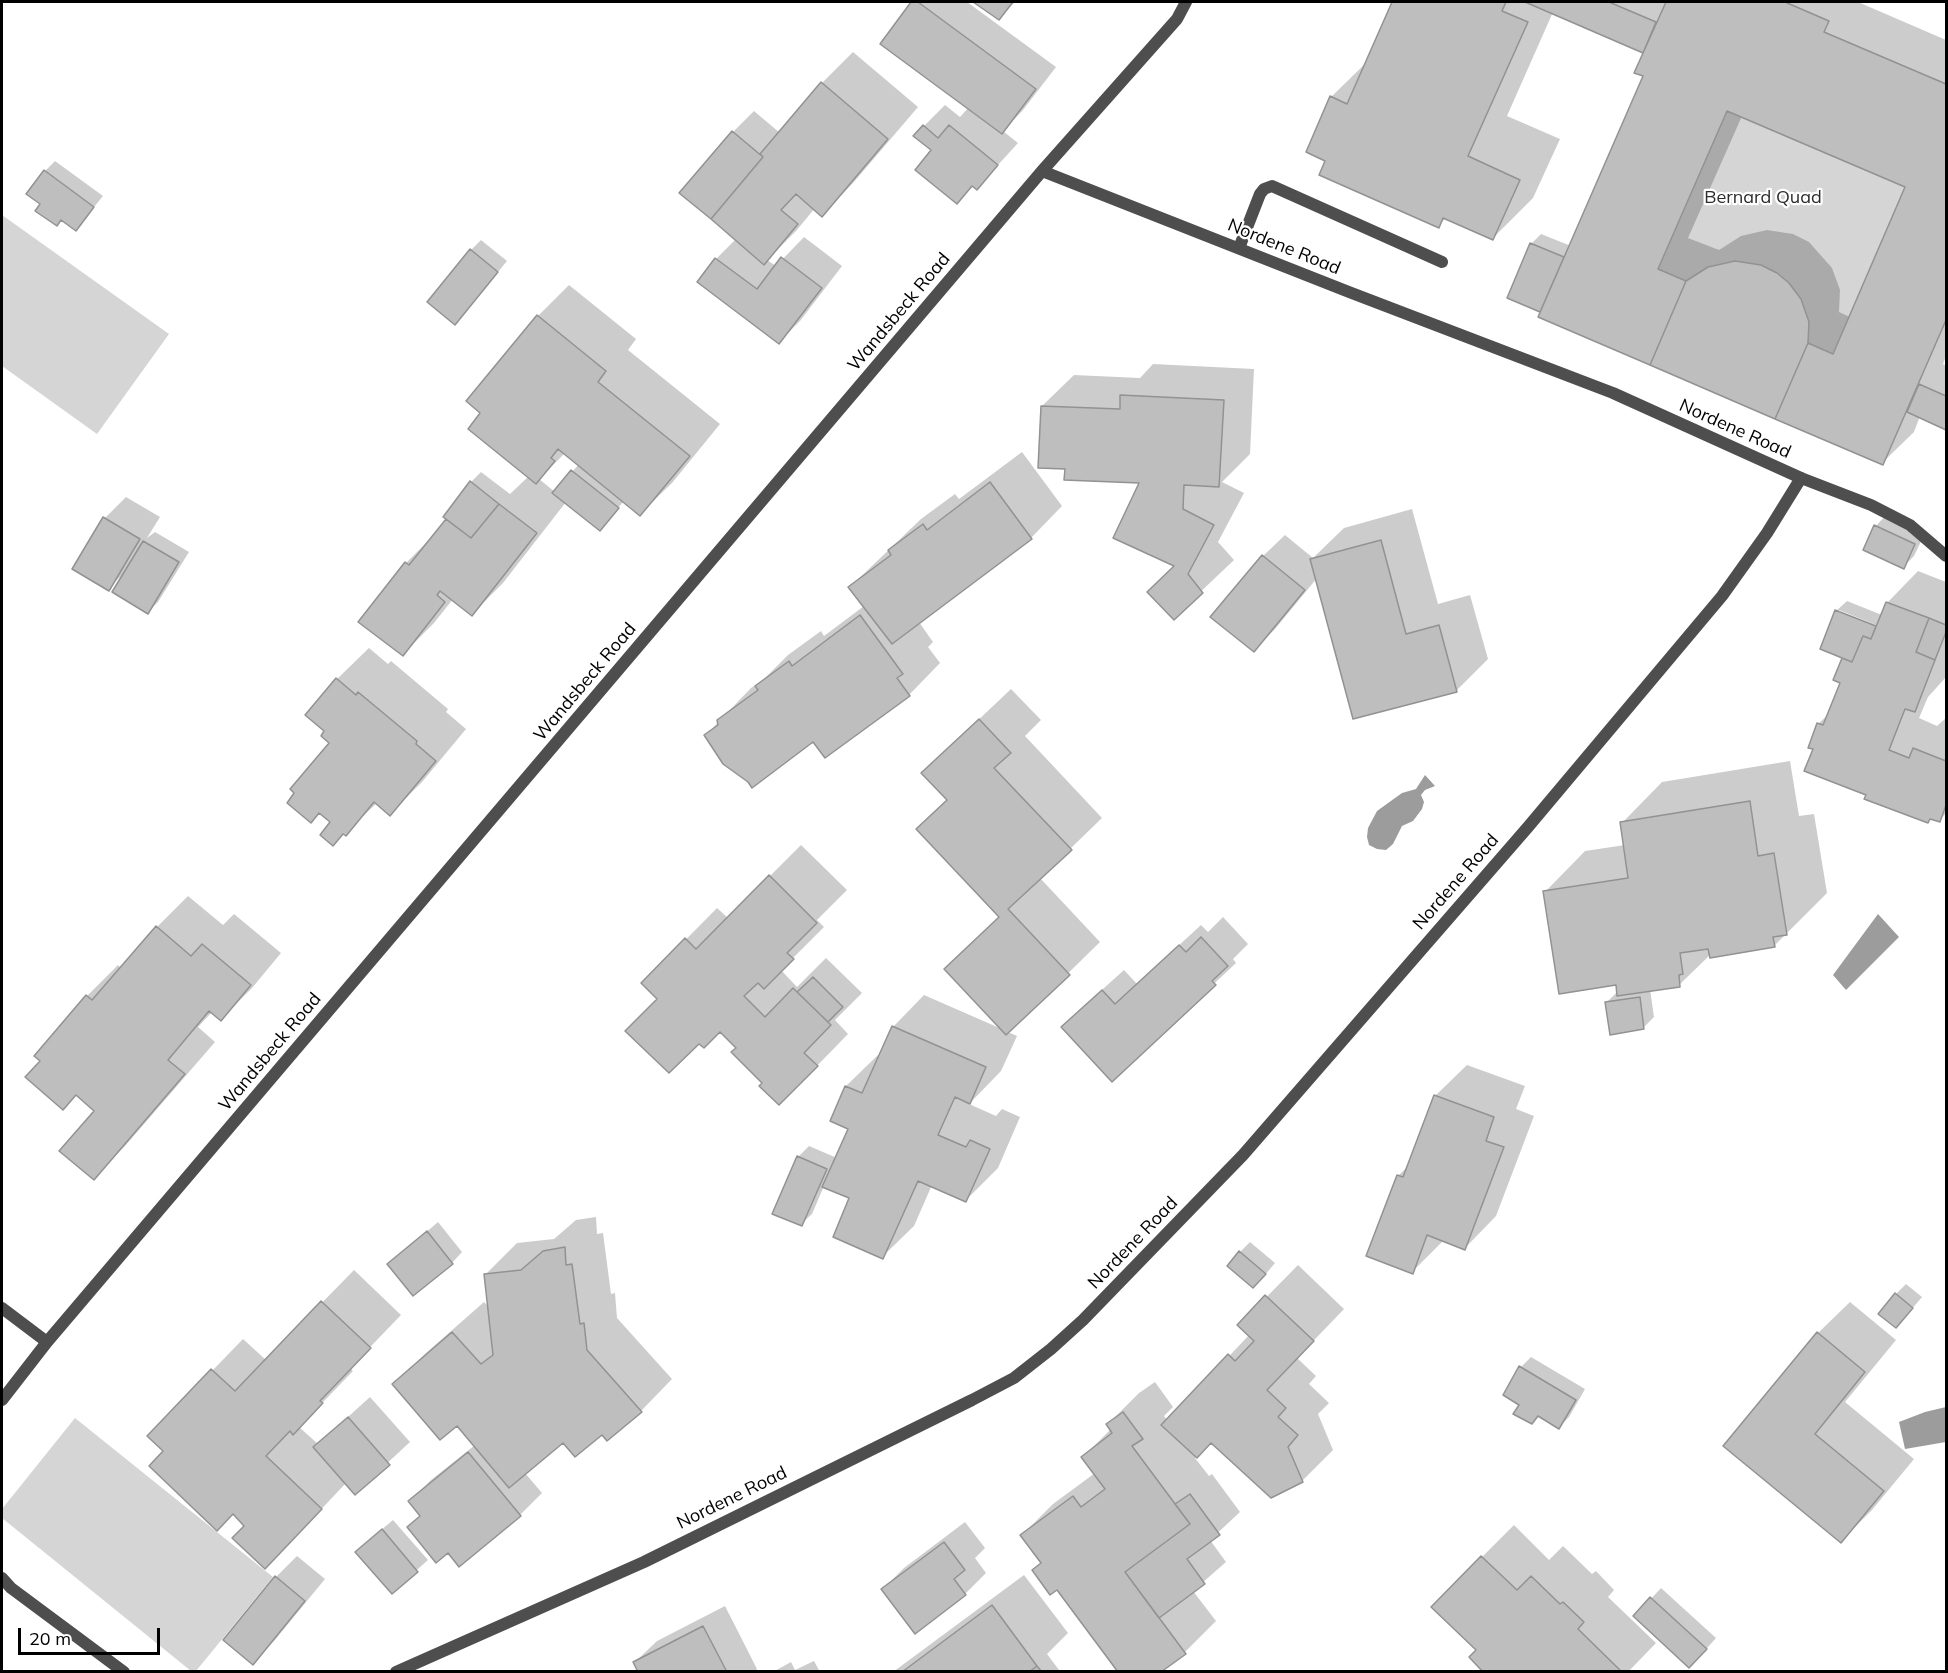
<!DOCTYPE html>
<style>
body{margin:0}
#map{position:relative;width:1948px;height:1673px;overflow:hidden;background:#fff;font-family:Mulish,sans-serif}
canvas{display:block}
.frame{position:absolute;inset:0;border:3px solid #000;pointer-events:none}
.scale{position:absolute;left:18px;top:1628px;width:142px;height:27px;box-sizing:border-box;border:3px solid #000;border-top:0;padding-left:8px;font-size:18px;line-height:21px;white-space:nowrap;color:#000;-webkit-text-stroke:4px #fff;paint-order:stroke}
</style>
<div id="map">
<canvas width="1948" height="1673"></canvas>
<div class="frame"></div>
<div class="scale">20 m</div>
</div>
<script>
const context = document.querySelector('canvas').getContext('2d');
context.lineJoin = 'round';
function fill(path, color) { context.fillStyle = color; context.fill(path, 'evenodd'); }
const poly = rows => new Path2D(rows.map(r => 'M' + r).join(''));
function stroke(path, color, width, dash) { context.strokeStyle = color; context.lineWidth = width; context.lineCap = dash ? 'butt' : 'round'; context.setLineDash(dash || []); context.stroke(path); }
function drawText(font, color, halo, rows, align = 'center') {
  context.font = font + ' Mulish,sans-serif'; context.lineWidth = 4.5; context.setLineDash([]); context.textBaseline = 'middle'; context.strokeStyle = halo; context.fillStyle = color; for (const [text, x, y, turn = 0] of rows) {
    context.save(); context.translate(x, y); context.rotate((+turn || 0) * Math.PI / 180); context.textAlign = isNaN(turn) ? turn : align; if (halo) context.strokeText(text, 0, 0); context.fillText(text, 0, 0); context.restore();
  }
}
fill(poly([
 [1727,111,1905,187,1833,354,1808,343,1809,322,1801,299,1789,283,1777,273,1761,265,1735,261,1708,267,1686,281,1658,269],
 [2,215,169,334,97,434,2,366],
 [75,1418,273,1577,196,1671,191,1671,2,1518,2,1509]
]), '#d5d5d5');
fill(poly([
 [1425,775,1435,786,1425,790,1421,795,1424,802,1422,809,1413,821,1402,826,1393,844,1386,850,1377,849,1369,845,1367,837,1368,828,1377,811,1402,793,1416,789],
 [1878,914,1899,937,1846,990,1833,975],
 [1946,1407,1946,1442,1905,1449,1899,1422,1925,1412]
]), '#9c9c9c');
fill(poly([
 [912,2,967,2,1056,67,1023,110,1003,131,1018,143,977,188,974,185,957,202,933,150,924,126,945,105,960,117,969,107,882,43],
 [976,2,1015,2,999,18],
 [1394,2,1858,2,1946,40,1946,356,1943,364,1946,366,1946,428,1920,416,1914,432,1882,463,1544,305,1540,310,1531,244,1541,234,1571,246,1645,76,1645,52,1553,12,1507,116,1560,139,1533,198,1493,238,1446,218,1438,226,1327,160,1331,97,1368,61],
 [1742,116,1907,186,1850,317,1839,312,1840,290,1832,268,1809,242,1793,234,1767,230,1741,236,1719,250,1688,238],
 [853,52,918,107,853,183,822,215,815,208,796,231,767,260,776,266,804,237,842,266,800,321,779,342,699,282,716,259,736,239,733,132,754,111,780,133,822,83],
 [55,161,103,196,76,229,42,204,45,171],
 [481,240,507,261,465,312,471,250],
 [569,285,636,339,628,350,720,424,672,483,640,514,624,501,600,529,566,502,503,583,472,614,453,599,434,623,403,654,406,563,436,533,471,482,481,472,510,494,529,476,483,413,538,316],
 [565,453,579,464,555,492,539,479],
 [1153,364,1254,369,1250,454,1222,482,1244,493,1218,542,1234,560,1174,617,1175,565,1142,482,1066,468,1042,406,1074,375,1140,378],
 [1022,452,1062,506,1031,538,919,622,933,642,928,647,940,663,909,695,813,740,706,735,751,688,765,678,788,655,821,631,824,636,864,606,850,587,921,519,955,494,959,499],
 [126,497,160,517,147,538,155,532,189,552,158,602,148,612,125,572,108,589,105,518],
 [1412,509,1438,604,1470,595,1488,659,1456,691,1317,578,1275,629,1254,650,1213,617,1263,556,1285,535,1313,558,1344,528],
 [1886,515,1925,533,1914,556,1903,567,1865,549,1876,526],
 [1918,571,1946,582,1946,677,1928,697,1919,718,1937,726,1946,718,1946,813,1940,820,1932,818,1928,822,1868,794,1815,748,1818,724,1830,713,1842,682,1835,680,1844,657,1836,611,1847,601,1882,615,1887,603],
 [1839,610,1881,627,1880,629,1839,613],
 [369,648,388,664,391,661,448,709,446,712,466,729,422,782,390,814,377,803,333,844,332,822,320,812,311,821,332,743,326,731,308,715,337,679],
 [1011,689,1041,720,1025,736,1102,818,1040,878,1100,942,1008,1032,1017,1036,1001,1071,969,1104,996,1116,1002,1109,1020,1117,998,1168,966,1200,932,1185,914,1226,882,1257,851,1198,824,1186,812,1214,801,1224,774,1213,799,1156,809,1146,837,1158,850,1128,832,1120,846,1086,878,1055,880,1056,893,1027,924,995,1004,1030,946,969,1000,916,948,799,955,742],
 [1790,761,1799,816,1814,814,1827,893,1774,946,1711,954,1679,985,1650,989,1654,1017,1643,1028,1607,1002,1617,992,1617,983,1545,892,1585,851,1625,845,1622,823,1662,782],
 [801,845,847,890,817,920,824,927,781,970,797,987,826,958,862,993,835,1020,848,1034,811,1072,764,1083,738,1047,720,1030,659,999,643,983,717,908,728,918],
 [188,896,223,925,234,914,281,953,252,988,221,1019,212,1012,198,1027,215,1042,125,1146,94,1177,96,1110,77,1094,63,1108,42,1061,87,996,118,965,121,968,157,927],
 [1223,917,1248,944,1233,959,1236,963,1112,1080,1084,1006,1124,970,1137,984,1201,925,1208,932],
 [1467,1065,1525,1086,1516,1109,1534,1116,1496,1216,1465,1248,1444,1240,1412,1272,1398,1176,1410,1164,1435,1096],
 [596,1217,597,1234,603,1233,611,1294,615,1293,617,1318,672,1379,641,1411,607,1439,602,1432,563,1441,525,1473,542,1493,520,1515,459,1565,410,1501,431,1480,475,1445,457,1424,394,1384,426,1353,484,1302,490,1308,486,1274,517,1243,554,1239,576,1220],
 [438,1222,462,1252,452,1263,389,1264],
 [1250,1242,1275,1263,1264,1276,1240,1252],
 [1298,1265,1344,1309,1297,1358,1316,1376,1309,1384,1329,1403,1318,1414,1333,1450,1302,1481,1212,1441,1195,1458,1209,1476,1212,1474,1240,1512,1210,1540,1226,1562,1193,1591,1216,1621,1185,1652,1058,1587,1034,1570,1042,1562,1022,1535,1053,1504,1095,1473,1083,1457,1111,1429,1108,1424,1139,1393,1155,1382,1173,1407,1164,1416,1168,1421,1250,1334,1239,1325],
 [354,1270,401,1315,350,1368,353,1371,299,1427,318,1444,370,1397,410,1442,355,1493,346,1483,296,1536,246,1526,149,1436,243,1339,266,1360],
 [1906,1284,1922,1297,1906,1316,1896,1294],
 [1850,1302,1896,1340,1845,1402,1914,1459,1872,1510,1841,1541,1725,1446,1818,1333],
 [1531,1357,1585,1389,1569,1417,1559,1427,1539,1415,1532,1422,1521,1404,1521,1367],
 [393,1520,428,1560,392,1592,368,1541],
 [965,1522,985,1548,975,1558,986,1573,965,1594,883,1589,904,1568],
 [1514,1525,1549,1560,1563,1546,1592,1574,1596,1571,1614,1590,1608,1597,1656,1643,1628,1672,1510,1672,1478,1650,1433,1606],
 [297,1556,325,1579,274,1641,253,1662,276,1577],
 [1024,1575,1068,1633,1047,1654,1059,1670,1057,1672,893,1672],
 [1661,1588,1716,1638,1700,1656,1635,1616],
 [725,1606,757,1669,755,1672,640,1672,635,1662,657,1641],
 [814,1661,820,1672,773,1672,791,1662,795,1670]
]), '#0003');
const building = poly([
 [911,2,918,2,1036,89,1002,134,880,44,911,2],
 [973,2,1013,2,999,20,973,2],
 [1392,2,1506,2,1502,11,1528,22,1468,156,1520,180,1493,240,1443,218,1439,228,1319,175,1325,161,1306,152,1330,96,1347,104,1392,2],
 [1525,2,1609,2,1656,22,1643,53,1525,2],
 [1666,2,1785,2,1829,21,1824,32,1946,84,1946,320,1883,465,1775,419,1808,343,1833,354,1905,187,1727,111,1658,269,1686,281,1650,365,1538,317,1643,76,1634,73,1666,2],
 [821,82,888,139,822,217,796,194,781,210,798,224,764,265,711,219,763,157,760,154,821,82],
 [923,125,938,138,949,125,998,165,977,190,972,186,957,204,915,170,931,150,913,136,923,125],
 [732,131,763,157,711,219,679,193,732,131],
 [44,170,94,207,76,231,61,220,57,226,35,211,40,204,26,194,44,170],
 [1530,243,1564,257,1540,312,1507,298,1530,243],
 [470,249,498,272,455,325,427,302,470,249],
 [781,257,822,288,779,344,697,282,715,258,757,289,781,257],
 [1735,261,1761,265,1777,273,1789,283,1801,299,1809,322,1808,343,1775,419,1650,365,1686,281,1708,267,1735,261],
 [537,315,606,371,598,382,690,456,640,516,558,449,551,458,555,461,536,484,468,429,480,413,466,401,537,315],
 [1919,384,1946,396,1946,430,1907,412,1919,384],
 [1120,395,1224,400,1219,487,1184,485,1183,509,1214,525,1188,574,1203,593,1174,620,1147,592,1174,566,1113,538,1139,483,1064,480,1065,469,1038,468,1041,406,1120,409,1120,395],
 [571,470,619,508,600,531,552,493,571,470],
 [470,481,499,504,471,538,443,517,470,481],
 [990,482,1032,539,892,644,848,587,891,555,888,550,923,524,927,530,990,482],
 [499,504,537,533,472,616,440,591,437,595,445,602,403,656,358,622,405,562,409,565,446,519,471,538,499,504],
 [103,517,140,539,109,591,72,569,103,517],
 [1874,525,1915,544,1904,569,1863,550,1874,525],
 [1381,540,1406,634,1439,625,1457,692,1353,719,1310,559,1381,540],
 [143,541,179,562,148,614,112,592,143,541],
 [1262,555,1305,590,1254,652,1210,617,1262,555],
 [1886,602,1929,618,1916,652,1935,660,1915,712,1905,709,1889,750,1909,758,1913,748,1946,761,1946,805,1940,822,1930,819,1928,823,1864,799,1866,795,1804,771,1813,749,1808,748,1817,723,1823,725,1840,683,1833,680,1842,658,1852,662,1863,636,1871,639,1886,602],
 [1835,610,1876,626,1871,639,1863,636,1852,662,1820,649,1835,610],
 [860,615,903,674,897,678,910,696,825,758,813,742,752,788,748,782,723,764,704,735,718,725,717,720,758,690,755,686,789,661,792,666,860,615],
 [1929,618,1946,625,1946,632,1935,660,1916,652,1929,618],
 [336,678,356,695,358,692,417,741,416,744,436,761,390,816,374,802,346,836,343,834,333,846,320,835,330,822,319,813,311,823,287,803,294,793,290,789,329,743,321,736,324,731,305,715,336,678],
 [979,719,1011,753,994,768,1072,850,1008,909,1070,975,1006,1035,944,969,999,917,916,829,947,800,921,773,979,719],
 [1750,801,1758,856,1774,853,1787,935,1773,937,1775,947,1710,958,1708,949,1680,953,1683,974,1679,975,1680,987,1617,996,1616,985,1559,994,1543,891,1628,878,1620,822,1750,801],
 [769,875,817,923,787,953,794,959,764,989,758,983,744,996,765,1017,793,988,831,1025,804,1053,818,1066,779,1105,759,1086,762,1083,731,1052,736,1048,720,1032,704,1048,699,1044,669,1073,625,1031,657,999,641,983,685,938,696,949,769,875],
 [156,926,191,956,202,944,251,985,221,1021,209,1011,168,1060,185,1074,94,1180,59,1151,94,1111,76,1095,63,1110,25,1077,40,1061,34,1056,86,995,92,1000,156,926],
 [1201,937,1228,966,1212,981,1216,985,1112,1082,1061,1027,1102,990,1115,1004,1179,945,1186,952,1201,937],
 [813,977,843,1007,828,1022,797,992,813,977],
 [1640,997,1644,1029,1610,1035,1605,1002,1640,997],
 [892,1026,986,1067,970,1104,955,1097,938,1135,966,1147,970,1140,990,1149,966,1202,918,1181,883,1259,833,1237,849,1198,822,1187,848,1129,830,1121,845,1086,862,1093,892,1026],
 [1434,1095,1494,1117,1486,1141,1504,1147,1465,1250,1427,1235,1413,1274,1366,1256,1397,1175,1403,1177,1434,1095],
 [797,1156,827,1169,802,1226,772,1214,797,1156],
 [427,1231,453,1264,413,1296,387,1264,427,1231],
 [565,1247,566,1265,572,1264,580,1324,584,1323,587,1350,642,1412,607,1441,602,1435,575,1457,563,1443,509,1488,457,1426,440,1440,392,1384,452,1332,481,1364,493,1355,484,1274,521,1270,543,1251,565,1247],
 [1239,1251,1266,1274,1253,1288,1227,1266,1239,1251],
 [1895,1293,1913,1308,1896,1328,1878,1314,1895,1293],
 [1265,1295,1314,1341,1267,1390,1286,1408,1278,1417,1298,1435,1288,1447,1303,1482,1271,1498,1211,1443,1197,1458,1161,1425,1228,1354,1235,1361,1254,1341,1237,1325,1265,1295],
 [321,1301,371,1348,320,1401,323,1403,293,1435,290,1431,266,1456,322,1509,265,1569,232,1538,244,1526,233,1514,217,1531,149,1466,163,1451,147,1436,211,1369,235,1391,321,1301],
 [1817,1332,1865,1372,1815,1434,1884,1491,1841,1543,1723,1446,1817,1332],
 [1519,1366,1576,1400,1559,1429,1538,1416,1532,1424,1513,1414,1519,1405,1503,1395,1519,1366],
 [1123,1412,1143,1439,1132,1446,1190,1524,1125,1572,1186,1654,1161,1672,1118,1672,1057,1590,1050,1595,1032,1570,1041,1563,1020,1535,1073,1496,1081,1507,1105,1489,1081,1457,1112,1433,1106,1424,1123,1412],
 [348,1417,390,1465,355,1495,313,1447,348,1417],
 [468,1452,521,1516,459,1567,448,1553,436,1563,407,1527,420,1516,408,1501,468,1452],
 [1190,1494,1220,1535,1187,1559,1205,1584,1159,1618,1125,1572,1190,1524,1175,1504,1190,1494],
 [382,1529,418,1572,392,1594,355,1552,382,1529],
 [944,1542,965,1570,954,1579,966,1595,915,1634,881,1589,944,1542],
 [1481,1556,1517,1590,1531,1576,1560,1604,1563,1602,1584,1622,1578,1629,1622,1672,1483,1672,1469,1657,1476,1650,1431,1607,1481,1556],
 [275,1576,305,1601,253,1665,223,1640,275,1576],
 [1650,1597,1707,1649,1689,1668,1633,1616,1650,1597],
 [992,1605,1037,1666,1029,1672,902,1672,992,1605],
 [703,1626,727,1672,638,1672,633,1662,703,1626],
 [1037,1666,1042,1672,1029,1672,1037,1666]
]);
fill(building, '#bebebe');
stroke(building, '#929292', 1.5);
stroke(poly([
 [1239,248,1260,194,1264,189,1272,186,1442,262],
 [1801,478,1871,505,1910,525,1946,556]
]), '#4e4e4e', 12);
stroke(poly([
 [2,1308,47,1342,1042,171,1177,19,1186,2],
 [2,1400,47,1342],
 [2,1578,11,1588,124,1672],
 [396,1672,644,1562,972,1400,1014,1378,1051,1349,1083,1320,1243,1155,1528,827,1722,596,1767,533,1801,478,1613,393,1349,292,1042,171]
]), '#4e4e4e', 12);
drawText('18px', '#2c2c2c', '#fff', [
 ["Bernard Quad",1763,198]
]);
drawText('18px', '#000', '#fff', [
 ["Nordene Road",1284,247,22],
 ["Wandsbeck Road",899,312,-50],
 ["Nordene Road",1735,429,24],
 ["Wandsbeck Road",585,682,-50],
 ["Nordene Road",1456,882,-49],
 ["Wandsbeck Road",270,1052,-50],
 ["Nordene Road",1133,1243,-46],
 ["Nordene Road",732,1498,-26]
]);
</script>
